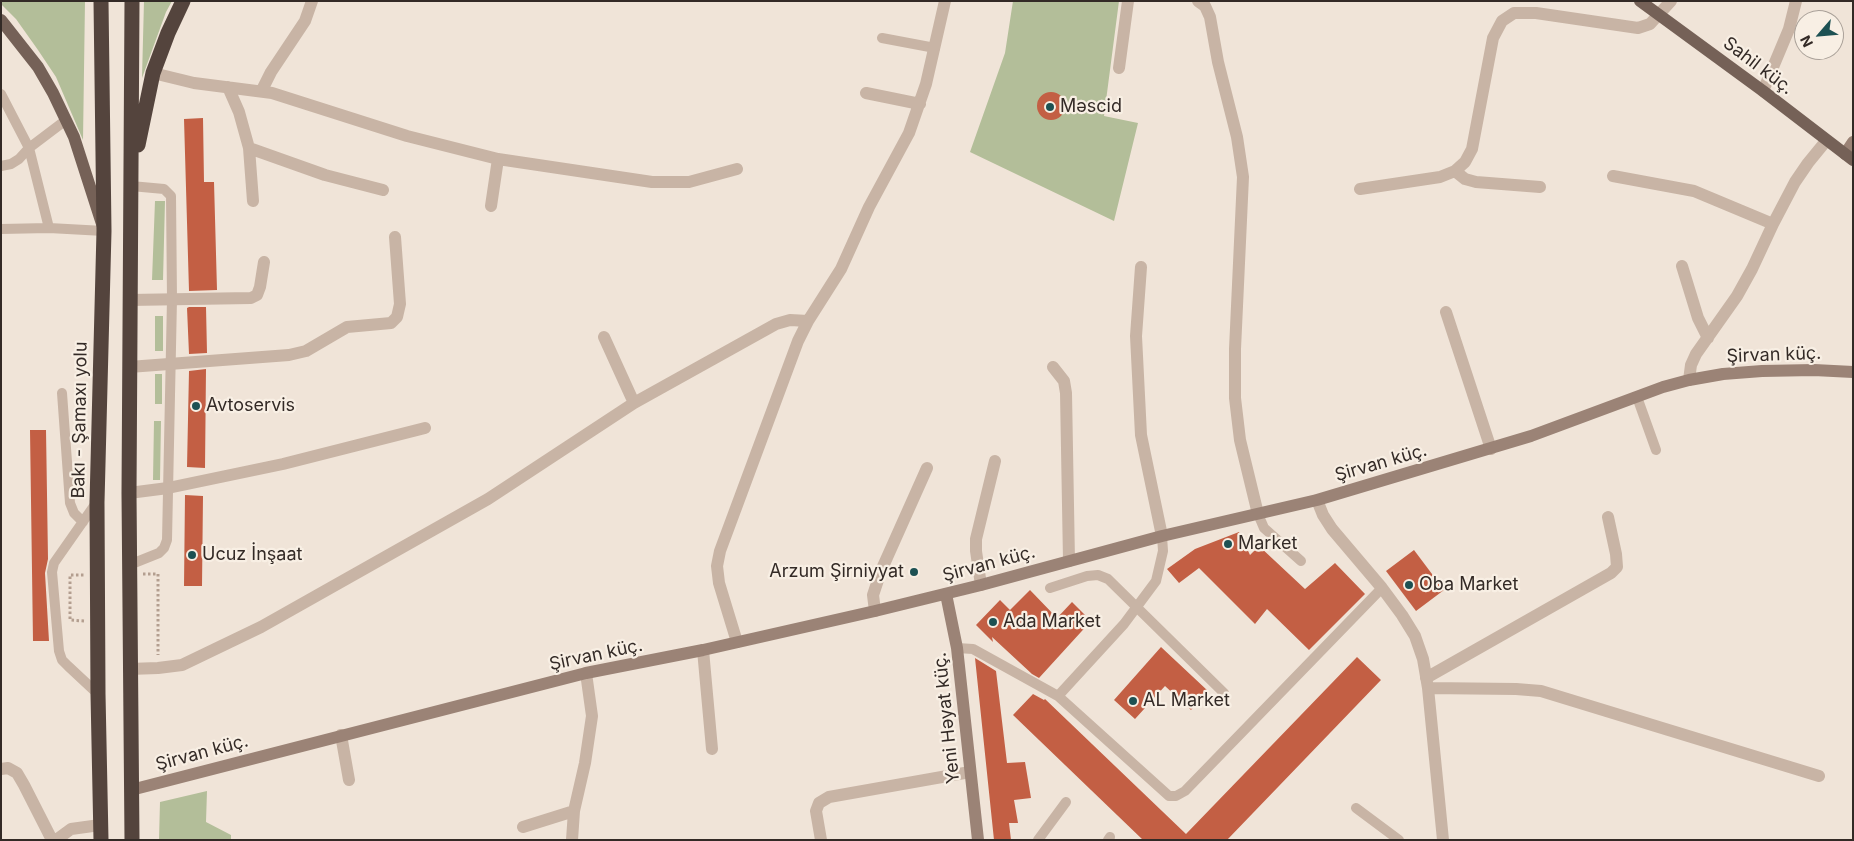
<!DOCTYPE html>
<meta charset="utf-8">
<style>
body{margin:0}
#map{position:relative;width:1854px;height:841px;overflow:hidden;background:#f0e4d8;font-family:Inter,sans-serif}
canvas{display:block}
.frame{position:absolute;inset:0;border:2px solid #332a26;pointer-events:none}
.north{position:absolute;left:1794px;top:10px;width:50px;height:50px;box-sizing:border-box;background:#f8efe4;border:1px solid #a9a098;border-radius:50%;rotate:243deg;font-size:14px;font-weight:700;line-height:20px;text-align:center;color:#332a26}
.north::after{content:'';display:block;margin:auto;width:18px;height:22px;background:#1d5153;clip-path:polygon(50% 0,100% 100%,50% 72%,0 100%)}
</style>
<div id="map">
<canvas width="1854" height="841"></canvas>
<div class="frame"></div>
<div class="north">N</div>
</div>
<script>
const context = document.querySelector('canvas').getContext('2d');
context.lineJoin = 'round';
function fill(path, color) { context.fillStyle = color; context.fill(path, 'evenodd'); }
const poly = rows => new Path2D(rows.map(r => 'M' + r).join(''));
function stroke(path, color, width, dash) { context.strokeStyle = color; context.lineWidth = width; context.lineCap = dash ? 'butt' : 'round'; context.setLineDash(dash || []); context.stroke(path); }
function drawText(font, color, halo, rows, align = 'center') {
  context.font = font + ' Inter,sans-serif'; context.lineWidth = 4.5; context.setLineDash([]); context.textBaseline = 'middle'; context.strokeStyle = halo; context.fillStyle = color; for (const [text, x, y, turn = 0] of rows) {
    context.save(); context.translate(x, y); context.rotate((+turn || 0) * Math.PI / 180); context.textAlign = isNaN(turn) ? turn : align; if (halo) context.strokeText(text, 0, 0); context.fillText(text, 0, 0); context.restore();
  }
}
fill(poly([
 [1,1,85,1,83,140,56,77,38,50,16,19,1,4],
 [144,1,172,1,166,12,142,78],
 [1013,1,1119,1,1104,116,1138,123,1114,221,970,152,1005,53],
 [155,201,165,201,163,280,152,280],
 [155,316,163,316,163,351,155,351],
 [155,374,162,374,162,404,155,404],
 [154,421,161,421,160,480,153,480],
 [207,791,206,822,231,835,231,840,159,840,160,802]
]), '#b3be99');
fill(poly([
 '1037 106a14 14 0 1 1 28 0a14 14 0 1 1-28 0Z',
 [203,118,204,182,214,182,217,290,189,291,184,119],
 [189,307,206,307,207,353,189,354,187,308],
 [206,369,205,468,187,467,189,371],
 [30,430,46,430,48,559,45,573,49,641,33,641],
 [185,495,203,496,202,586,184,586],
 [1239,532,1250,555,1259,546,1305,589,1335,563,1365,594,1309,650,1267,609,1255,624,1199,568,1179,583,1167,569,1195,549],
 [1414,550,1444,590,1416,611,1386,571],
 [1030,590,1057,618,1072,602,1091,621,1039,678,1032,674,992,637,993,642,976,625,1000,600,1010,610],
 [1161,647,1208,691,1191,710,1165,686,1135,719,1114,700],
 [1357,657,1381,680,1227,840,1143,840,1013,715,1033,694,1044,700,1045,699,1186,834],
 [975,658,996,671,1007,763,1025,762,1031,798,1014,800,1018,823,1009,823,1011,840,994,840]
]), '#c35f44');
stroke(poly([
 [143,574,158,574,158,655],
 [84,621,70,620,70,575,85,575]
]), '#b39e8f', 3, [2.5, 2.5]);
stroke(poly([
 [882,38,935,48],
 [1,94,29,148,49,228],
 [1,166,11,164,19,159,29,148,66,120],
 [1,229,49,228,104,231],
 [62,393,70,503,74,513,83,522],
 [1637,397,1656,450],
 [96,503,54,563,52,572,59,651,62,660,68,666,98,694],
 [1258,514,1264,528,1301,561],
 [129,565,159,553,164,548,167,540,172,299,171,196,164,189,131,186],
 [1050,588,1087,576,1098,575,1108,579,1224,693],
 [957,648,973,649,1058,696,1169,796,1176,796,1185,791,1382,588],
 [1058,696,1124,624,1156,581,1163,551,1162,536],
 [1356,808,1399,840],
 [1038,840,1066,802],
 [1108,840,1110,837]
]), '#c8b4a5', 10);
stroke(poly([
 [1198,1,1205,6,1210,17,1218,62,1237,137,1243,177,1235,349,1235,398,1240,440,1258,514],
 [1119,68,1128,1],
 [153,73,194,83,272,93,407,136,498,159,652,182,689,182,737,169],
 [228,87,239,112,249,148,253,201],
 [262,90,271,72,305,21,312,1],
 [1763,91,1789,29,1796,1],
 [866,93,920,104],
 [249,148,325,175,383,190],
 [1455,171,1465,179,1476,182,1540,187],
 [1613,176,1694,191,1773,224],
 [1360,189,1440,177,1455,171,1465,162,1472,149,1493,38,1502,21,1514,13,1536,13,1638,28,1650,24,1671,1],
 [491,206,498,159],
 [1682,266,1698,318,1708,338],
 [1141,267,1136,336,1141,435,1162,536],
 [129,300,251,298,257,295,260,287,264,262],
 [1446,312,1491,449],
 [604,337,634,403],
 [129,367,289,355,306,351,347,327,391,323,397,317,400,304,395,237],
 [1053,367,1064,381,1066,393,1069,561],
 [1689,380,1691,365,1696,354,1737,296,1752,269,1773,224,1795,182,1808,163,1826,141],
 [129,493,168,488,283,464,425,428],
 [1317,500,1323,515,1332,529,1382,588,1402,615,1415,636,1423,659,1428,688,1443,840],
 [981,585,976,551,976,539,995,461],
 [875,611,873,595,881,571,927,468],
 [737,642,719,583,717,566,720,551,798,341,808,321,841,269,869,207,909,133,926,84,945,1],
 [703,650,712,749],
 [129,669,158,668,182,665,261,627,488,499,634,403,776,324,790,320,808,321],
 [1426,678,1611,573,1617,567,1616,554,1608,517],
 [1428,688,1516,689,1541,691,1819,776],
 [341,735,349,780],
 [1,769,8,768,17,773,24,785,52,840],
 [523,827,574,811],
 [56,840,71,829,100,825],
 [572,840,574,811,585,763,592,716,586,673],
 [821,840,816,811,819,803,829,797,970,772]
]), '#c8b4a5', 12);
stroke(poly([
 [1845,154,1853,142],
 [946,594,957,648,978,840],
 [131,790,586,673,703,650,875,611,981,585,1162,536,1317,500,1531,436,1663,387,1689,380,1723,374,1762,371,1814,370,1853,372]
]), '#9b8376', 12);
stroke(poly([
 [1640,1,1763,91,1853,160],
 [1,20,38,67,53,93,74,137,102,224]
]), '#756157', 12);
stroke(poly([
 [132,1,129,493,132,840],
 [138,145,153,73,168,33,183,1],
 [101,840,98,694,97,502,104,231,101,1]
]), '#54443d', 15);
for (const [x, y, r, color] of [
 [1050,107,5,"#1d5153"],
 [196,406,5,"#1d5153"],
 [1228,544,5,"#1d5153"],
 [192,555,5,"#1d5153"],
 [914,572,5,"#1d5153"],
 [1409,585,5,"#1d5153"],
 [993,622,5,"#1d5153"],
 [1133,701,5,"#1d5153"]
]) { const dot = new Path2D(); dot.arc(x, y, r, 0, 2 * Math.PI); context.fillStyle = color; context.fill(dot); stroke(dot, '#f8efe4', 2); }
drawText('18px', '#332a26', '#f8efe4', [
 ["Sahil küç.",1758,66,37],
 ["Şirvan küç.",1774,355,-2],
 ["Bakı - Şamaxı yolu",80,420,-89],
 ["Şirvan küç.",1381,463,-16],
 ["Şirvan küç.",989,564,-15],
 ["Şirvan küç.",596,655,-12],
 ["Yeni Həyat küç.",947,718,-96],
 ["Şirvan küç.",202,753,-15]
]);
drawText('18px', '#332a26', '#f8efe4', [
 ["Məscid",1060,107],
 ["Avtoservis",206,406],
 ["Market",1238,544],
 ["Ucuz İnşaat",202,555],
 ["Arzum Şirniyyat",904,572,"right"],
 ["Oba Market",1419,585],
 ["Ada Market",1003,622],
 ["AL Market",1143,701]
], 'left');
</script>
